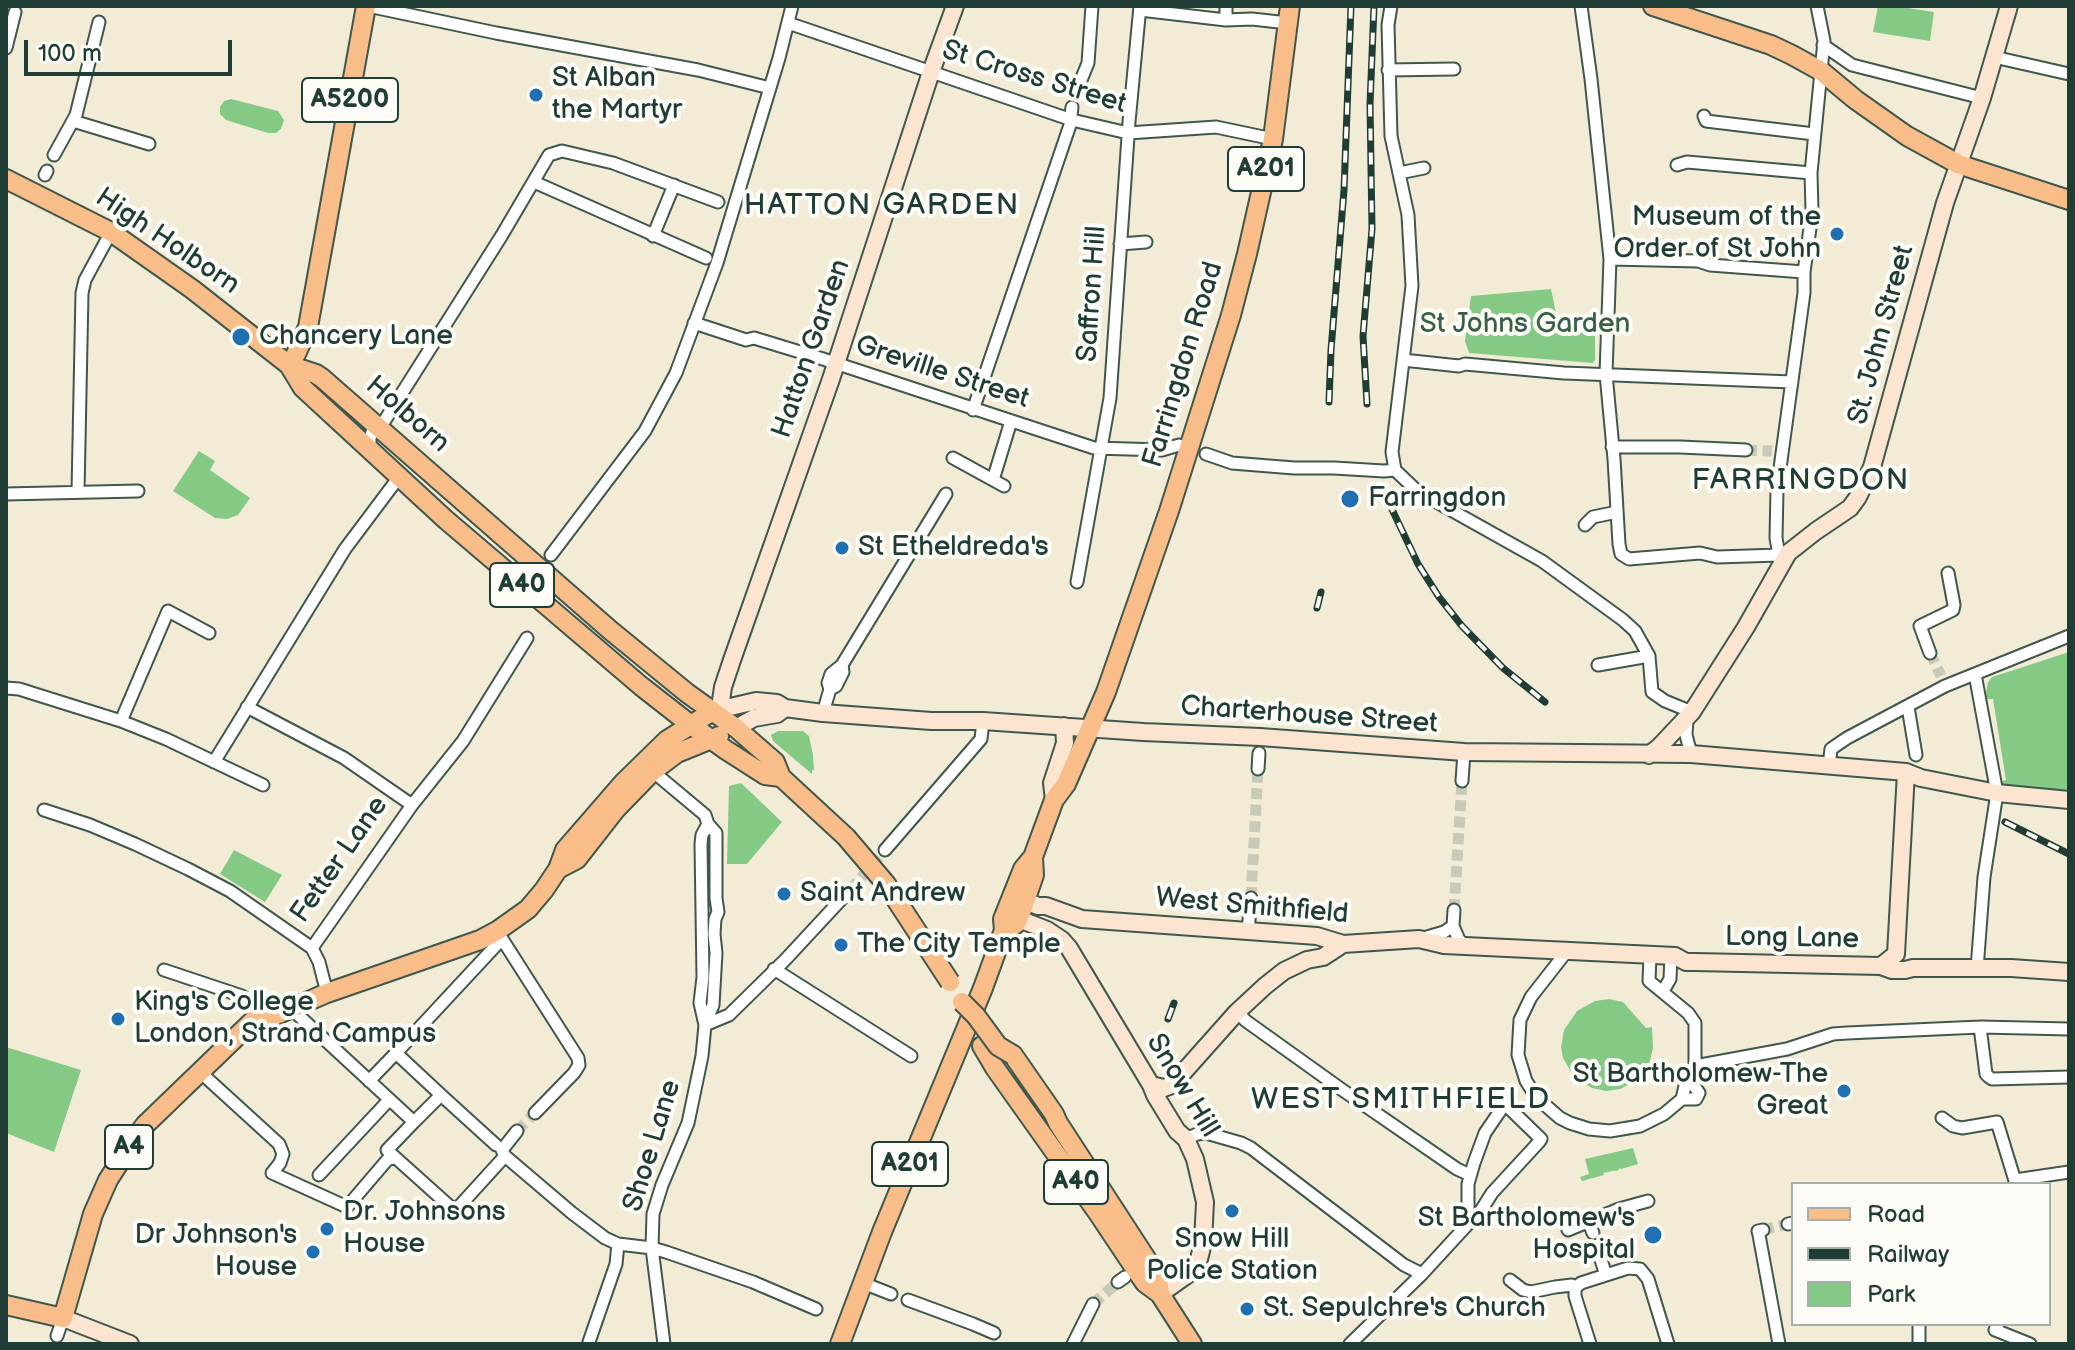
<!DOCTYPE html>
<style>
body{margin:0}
#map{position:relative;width:2075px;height:1350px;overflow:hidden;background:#f2ecd6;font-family:"Balsamiq Sans",sans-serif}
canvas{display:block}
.frame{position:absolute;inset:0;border:8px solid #1f3d34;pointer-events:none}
.legend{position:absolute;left:1791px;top:1182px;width:260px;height:144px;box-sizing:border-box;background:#fdfcf7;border:2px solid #a4b0a9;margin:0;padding:10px 14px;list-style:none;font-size:24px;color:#1f3d34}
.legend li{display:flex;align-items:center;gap:16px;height:40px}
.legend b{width:40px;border:2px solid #a4b0a9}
.scale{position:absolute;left:24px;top:40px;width:208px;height:36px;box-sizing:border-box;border:4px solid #1f3d34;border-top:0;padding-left:10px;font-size:24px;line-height:28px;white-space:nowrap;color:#1f3d34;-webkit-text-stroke:6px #fdfcf7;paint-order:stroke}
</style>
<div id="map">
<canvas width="2075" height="1350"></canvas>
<div class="frame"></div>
<ul class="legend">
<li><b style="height:10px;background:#f8bd89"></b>Road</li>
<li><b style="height:10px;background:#1f3d34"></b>Railway</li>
<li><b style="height:22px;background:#84ca85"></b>Park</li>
</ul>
<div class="scale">100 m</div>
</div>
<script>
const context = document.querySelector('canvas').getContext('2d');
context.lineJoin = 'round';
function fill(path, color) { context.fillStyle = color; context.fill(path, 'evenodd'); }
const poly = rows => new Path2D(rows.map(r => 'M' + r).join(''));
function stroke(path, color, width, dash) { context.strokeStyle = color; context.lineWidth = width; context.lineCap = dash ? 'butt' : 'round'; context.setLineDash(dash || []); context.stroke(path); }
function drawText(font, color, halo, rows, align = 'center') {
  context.font = font + ' "Balsamiq Sans",sans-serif'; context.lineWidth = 8; context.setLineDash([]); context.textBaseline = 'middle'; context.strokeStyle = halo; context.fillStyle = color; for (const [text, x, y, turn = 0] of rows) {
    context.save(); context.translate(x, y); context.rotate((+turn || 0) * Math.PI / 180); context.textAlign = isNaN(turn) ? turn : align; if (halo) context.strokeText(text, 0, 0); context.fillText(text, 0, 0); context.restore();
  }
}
fill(poly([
 [1878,6,1895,6,1934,12,1930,41,1873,32],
 [231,99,278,111,284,120,281,129,276,133,268,133,226,120,220,114,220,107,224,101],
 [1551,289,1560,333,1595,332,1595,360,1593,363,1469,353,1465,341,1471,296],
 [199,451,215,461,210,470,250,498,238,515,227,519,215,518,173,491],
 [2069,652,2069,792,2042,791,2041,788,2037,787,2034,790,2001,786,2000,782,2006,780,1993,699,1985,699,1988,682,1992,677],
 [778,731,803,731,809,736,813,755,814,770,812,770,812,774,773,741,771,735],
 [741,783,782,822,747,864,727,864,729,786],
 [234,850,282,875,265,902,220,874],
 [1609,999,1623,1002,1646,1028,1652,1027,1653,1048,1650,1061,1643,1073,1632,1083,1620,1089,1606,1091,1592,1088,1574,1077,1563,1058,1561,1047,1564,1030,1577,1011,1595,1001],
 [6,1047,81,1070,54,1152,6,1133],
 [1633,1148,1638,1164,1621,1169,1619,1168,1619,1170,1614,1171,1613,1170,1613,1171,1603,1173,1604,1175,1582,1181,1580,1177,1589,1174,1585,1159]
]), '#84ca85');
stroke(poly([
 [1746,450,1772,451],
 [1930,653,1941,676],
 [850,890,885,850],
 [1251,898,1258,769],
 [1454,910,1462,781],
 [517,1131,535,1113],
 [1763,1230,1788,1224],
 [1593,1233,1601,1260],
 [1093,1304,1118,1282]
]), '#c8c9b6', 11, [11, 5.5]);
const street = poly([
 [368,6,496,33,698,70,770,88],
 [1226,6,1226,20],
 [1391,6,1388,25,1391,136,1408,215,1412,286,1392,452,1395,470,1417,491,1542,561,1623,620,1635,631,1649,656,1652,692,1665,701,1692,712],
 [1581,6,1591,79,1610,259,1606,374,1614,459,1619,544,1621,554,1629,559,1700,553,1717,557,1779,555],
 [1140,10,1226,20,1252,19,1288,23],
 [788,23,1072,120,1128,133,1216,127,1273,139],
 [1823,45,1852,65,1982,98],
 [6,48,15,12],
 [1994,57,2069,74],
 [1388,70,1454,69],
 [1077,90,1088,63,1092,6],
 [1704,116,1706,121,1814,134],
 [73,121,149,144],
 [54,155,76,115,99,22],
 [1677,165,1687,162,1811,173],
 [1399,173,1424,168],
 [45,175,47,171],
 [534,182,706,258],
 [1812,211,1811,173,1824,41,1817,6],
 [653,236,674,185],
 [1120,244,1146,242],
 [1610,259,1698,261,1710,265,1804,272],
 [694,323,746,340,754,338,823,359,1094,448,1162,450,1179,445],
 [1403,360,1459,366,1465,364,1564,373,1792,382],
 [973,410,1070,125,1072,107],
 [1612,447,1680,447,1746,450],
 [370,449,370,438,372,432,385,420,502,235,549,155,562,151,613,163,718,202],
 [1206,454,1232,463,1294,468,1334,468,1384,471,1395,470],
 [953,458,1004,486],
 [993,480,1011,421],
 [78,492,82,293,85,280,111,232],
 [6,494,138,491],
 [1585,525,1593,517,1617,512],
 [551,555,645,431,676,373,717,263,779,58,792,6],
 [1784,558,1779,555,1776,538,1777,490,1804,293,1804,272,1810,228],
 [1077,582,1110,398,1129,122,1140,6],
 [1930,653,1920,626,1953,610,1954,605,1948,573],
 [1598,665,1649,656],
 [1975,674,1997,793,1984,877,1977,969],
 [6,688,19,689,121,721,166,739,263,785],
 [830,689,836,686,843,672,842,665],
 [247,707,344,758,412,805],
 [1908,707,1916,755],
 [823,713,830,689,828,683,831,674,842,665,946,494],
 [1687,719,1686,735,1691,754],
 [121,721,168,611,209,633],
 [214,762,345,549,399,477],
 [1829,766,1831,749,1847,738,1945,686,2069,636],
 [650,769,705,815,708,824,716,833,716,898,718,912,715,919,714,934,716,953,713,1005,705,1024],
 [1258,769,1259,753],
 [1462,781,1464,752],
 [44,810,90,825,135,844,188,869,230,891,312,948,319,962,327,993],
 [885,850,981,739,983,721],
 [1454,910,1453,926,1459,940,1466,946],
 [497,931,578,1058,579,1065,574,1073,535,1113],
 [1248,931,1251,898],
 [1420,939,1444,932,1453,926],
 [312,948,412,805,463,741,527,638],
 [1567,951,1531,997,1520,1020,1518,1055,1526,1081,1537,1098,1560,1118,1570,1123,1589,1129,1610,1131,1640,1126,1664,1114,1682,1099,1685,1086,1693,1084],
 [1650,956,1649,981,1688,1013,1695,1023,1695,1076,1693,1084,1699,1093,1696,1099,1682,1099],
 [774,969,911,1056],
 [164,970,242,996,257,1007,259,1015],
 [1663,991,1670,979,1671,956],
 [1237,1012,1246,1021,1341,1089,1457,1169,1470,1175],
 [297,1014,414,1122,387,1150,455,1211,505,1156],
 [705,1025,729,1015,785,960,850,890],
 [1980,1027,1986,1074,1989,1077,1992,1079,2069,1077],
 [396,1053,502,939],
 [1695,1066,1787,1049,1833,1034,1847,1033,1980,1027,2069,1029],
 [199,1071,279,1144,283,1154,280,1163,272,1173,347,1207,388,1159,395,1158],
 [369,1081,396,1053,441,1095,414,1122],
 [441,1095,496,1145],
 [1942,1118,1953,1126,1962,1128,1997,1122,2016,1184],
 [1186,1139,1197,1134,1206,1133,1241,1143,1251,1148,1404,1265,1422,1274],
 [505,1156,572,1213,605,1238,618,1244,652,1248,666,1252,753,1282,816,1309],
 [505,1156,502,1150,517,1131],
 [319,1175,389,1100],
 [2015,1180,2069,1172],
 [1588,1220,1593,1233],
 [1788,1224,1793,1223],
 [1568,1230,1619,1209,1648,1201],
 [1763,1230,1758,1231,1759,1235,1779,1344],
 [1601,1260,1606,1275],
 [1510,1280,1523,1290,1531,1292,1555,1287,1572,1285,1575,1288],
 [1118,1282,1125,1277],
 [863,1283,891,1294],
 [908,1300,973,1324,994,1333],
 [1919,1324,1919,1344],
 [1998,1324,1995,1330,2030,1344],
 [57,1336,63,1318],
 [589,1342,616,1264,618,1244],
 [664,1344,652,1248,653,1214,662,1185,688,1123,702,1056,705,1025,700,1003,703,977,701,844,702,835,708,824],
 [1073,1344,1093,1304],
 [1350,1344,1422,1274,1468,1224,1477,1217,1492,1193,1539,1142,1541,1139,1506,1105,1502,1108,1485,1133,1474,1163,1468,1184,1468,1224],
 [1590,1344,1575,1296,1575,1288,1581,1283,1628,1268,1640,1269,1648,1279,1668,1344]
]);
const secondary = poly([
 [720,708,723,687,732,660,831,379,931,72,955,6],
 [713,711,756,701,777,703,785,708,823,713,931,721,983,721,1143,732,1260,737,1464,752,1691,754,1906,772,1921,778,1997,793,2069,800],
 [736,728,754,718,777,714,785,708],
 [1649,755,1659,747,1692,712,1746,627,1788,553,1816,531,1850,508,1858,497,1872,467,1945,203,1982,98,2009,6],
 [1054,800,1052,783,1065,743,1064,726],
 [1016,897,1038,906,1046,906,1082,919,1317,936,1343,944,1419,939,1444,945,1675,956,1686,962,1695,962,1881,966,1892,970,1905,970,1913,968,2011,968,2069,972],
 [1012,907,1019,919,1047,930,1062,940,1069,948,1151,1085,1155,1095,1177,1131,1186,1139,1195,1159,1205,1202,1203,1243,1199,1259,1191,1272,1160,1294],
 [1881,966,1896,954,1906,772],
 [1151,1085,1164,1088,1172,1085,1237,1012,1265,986,1284,971,1307,960,1323,957,1343,944],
 [63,1318,130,1344]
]);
const primary = poly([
 [1653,6,1771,45,1792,55,1821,71,1856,100,1907,136,1958,164,2069,200],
 [6,179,111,232,192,289,289,365,303,388,445,519,641,686,687,722,726,750,765,775,781,777],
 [289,365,316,374,322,378,610,630,687,693,736,728,775,762,781,777,846,837],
 [289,365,296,354,308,327,366,6],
 [558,869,577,859,616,809,653,771,677,753,719,736],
 [1004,930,1016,924,1022,910,1034,875,1033,857],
 [982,1046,995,1068,1098,1213,1136,1270,1145,1283,1160,1294,1192,1344],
 [1013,1055,1054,1114,1058,1123,1158,1277,1160,1294],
 [6,1305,63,1318,93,1214,108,1180,133,1141,145,1125,259,1015,274,1016,327,993,480,940,497,931,528,909,544,890,558,869,565,850,624,782,667,740,713,711],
 [840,1344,882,1232,983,988,1004,930,1003,919,1023,869,1033,857,1054,800,1066,784,1106,692,1169,511,1231,315,1247,254,1273,139,1290,6]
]);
stroke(street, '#3f574c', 15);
stroke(secondary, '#3f574c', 20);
stroke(primary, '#3f574c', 22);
stroke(street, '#fff', 11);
stroke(secondary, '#fce5d0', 16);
stroke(primary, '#f8bd89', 18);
const rail = poly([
 [1329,402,1331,350,1344,190,1351,6],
 [1367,404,1363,336,1372,229,1370,104,1374,6],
 [1388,501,1418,564,1439,597,1462,626,1503,668,1545,702],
 [1317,608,1321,592],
 [2005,822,2069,854],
 [1168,1019,1174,1003]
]);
stroke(rail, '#1f3d34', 7);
stroke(rail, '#fdfcf7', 4, [12]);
const primaryBridge = poly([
 [846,837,886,884,950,982],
 [962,1002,976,1016,998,1046,1013,1055]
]);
stroke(primaryBridge, '#3f574c', 22, []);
stroke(primaryBridge, '#f8bd89', 18);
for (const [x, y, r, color] of [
 [536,95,8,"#1f6fb2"],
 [1837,234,8,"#1f6fb2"],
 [241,337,10,"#1f6fb2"],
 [1350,499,10,"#1f6fb2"],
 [842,548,8,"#1f6fb2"],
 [784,894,8,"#1f6fb2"],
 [841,945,8,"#1f6fb2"],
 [118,1019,8,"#1f6fb2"],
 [1844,1091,8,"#1f6fb2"],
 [1232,1211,8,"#1f6fb2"],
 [327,1229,8,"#1f6fb2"],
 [1653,1235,10,"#1f6fb2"],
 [313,1252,8,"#1f6fb2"],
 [1247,1309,8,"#1f6fb2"]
]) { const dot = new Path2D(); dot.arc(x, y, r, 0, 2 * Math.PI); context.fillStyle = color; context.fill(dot); stroke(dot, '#fdfcf7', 3); }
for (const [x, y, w] of [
 [350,100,96],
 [1266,169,76],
 [522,585,64],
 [129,1147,48],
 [910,1164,76],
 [1076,1182,64]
]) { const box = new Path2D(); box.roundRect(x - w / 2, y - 22, w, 44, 6); context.fillStyle = '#fdfcf7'; context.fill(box); stroke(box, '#1f3d34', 2); }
drawText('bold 26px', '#1f3d34', null, [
 ["A5200",350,100],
 ["A201",1266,169],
 ["A40",522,585],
 ["A4",129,1147],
 ["A201",910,1164],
 ["A40",1076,1182]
]);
drawText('28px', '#1f3d34', '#fdfcf7', [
 ["St Cross Street",1034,78,17],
 ["High Holborn",167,242,34],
 ["Saffron Hill",1093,294,-86],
 ["St. John Street",1882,335,-75],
 ["Hatton Garden",812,349,-71],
 ["Farringdon Road",1184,365,-73],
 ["Greville Street",942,373,18],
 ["Holborn",407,415,41],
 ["Charterhouse Street",1309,716,4],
 ["Fetter Lane",340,860,-55],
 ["West Smithfield",1252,907,5],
 ["Long Lane",1792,939,1],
 ["Snow Hill",1182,1086,59],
 ["Shoe Lane",653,1146,-73]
]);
drawText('28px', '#1f3d34', '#fdfcf7', [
 ["St Alban",552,79],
 ["the Martyr",552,111],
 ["Museum of the",1821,218,"right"],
 ["Order of St John",1821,250,"right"],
 ["Chancery Lane",259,337],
 ["Farringdon",1368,499],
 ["St Etheldreda's",858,548],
 ["Saint Andrew",800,894],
 ["The City Temple",857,945],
 ["King's College",134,1003],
 ["London, Strand Campus",134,1035],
 ["St Bartholomew-The",1828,1075,"right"],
 ["Great",1828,1107,"right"],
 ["Dr. Johnsons",343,1213],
 ["House",343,1245],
 ["St Bartholomew's",1635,1219,"right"],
 ["Hospital",1635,1251,"right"],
 ["Dr Johnson's",297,1236,"right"],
 ["House",297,1268,"right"],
 ["Snow Hill",1232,1240,"center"],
 ["Police Station",1232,1272,"center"],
 ["St. Sepulchre's Church",1263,1309]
], 'left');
drawText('28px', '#386048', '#fdfcf7', [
 ["St Johns Garden",1525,325]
]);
context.letterSpacing = '2px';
drawText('30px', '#1f3d34', '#fdfcf7', [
 ["HATTON GARDEN",882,206],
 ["FARRINGDON",1801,481],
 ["WEST SMITHFIELD",1401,1100]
]);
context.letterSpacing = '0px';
</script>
